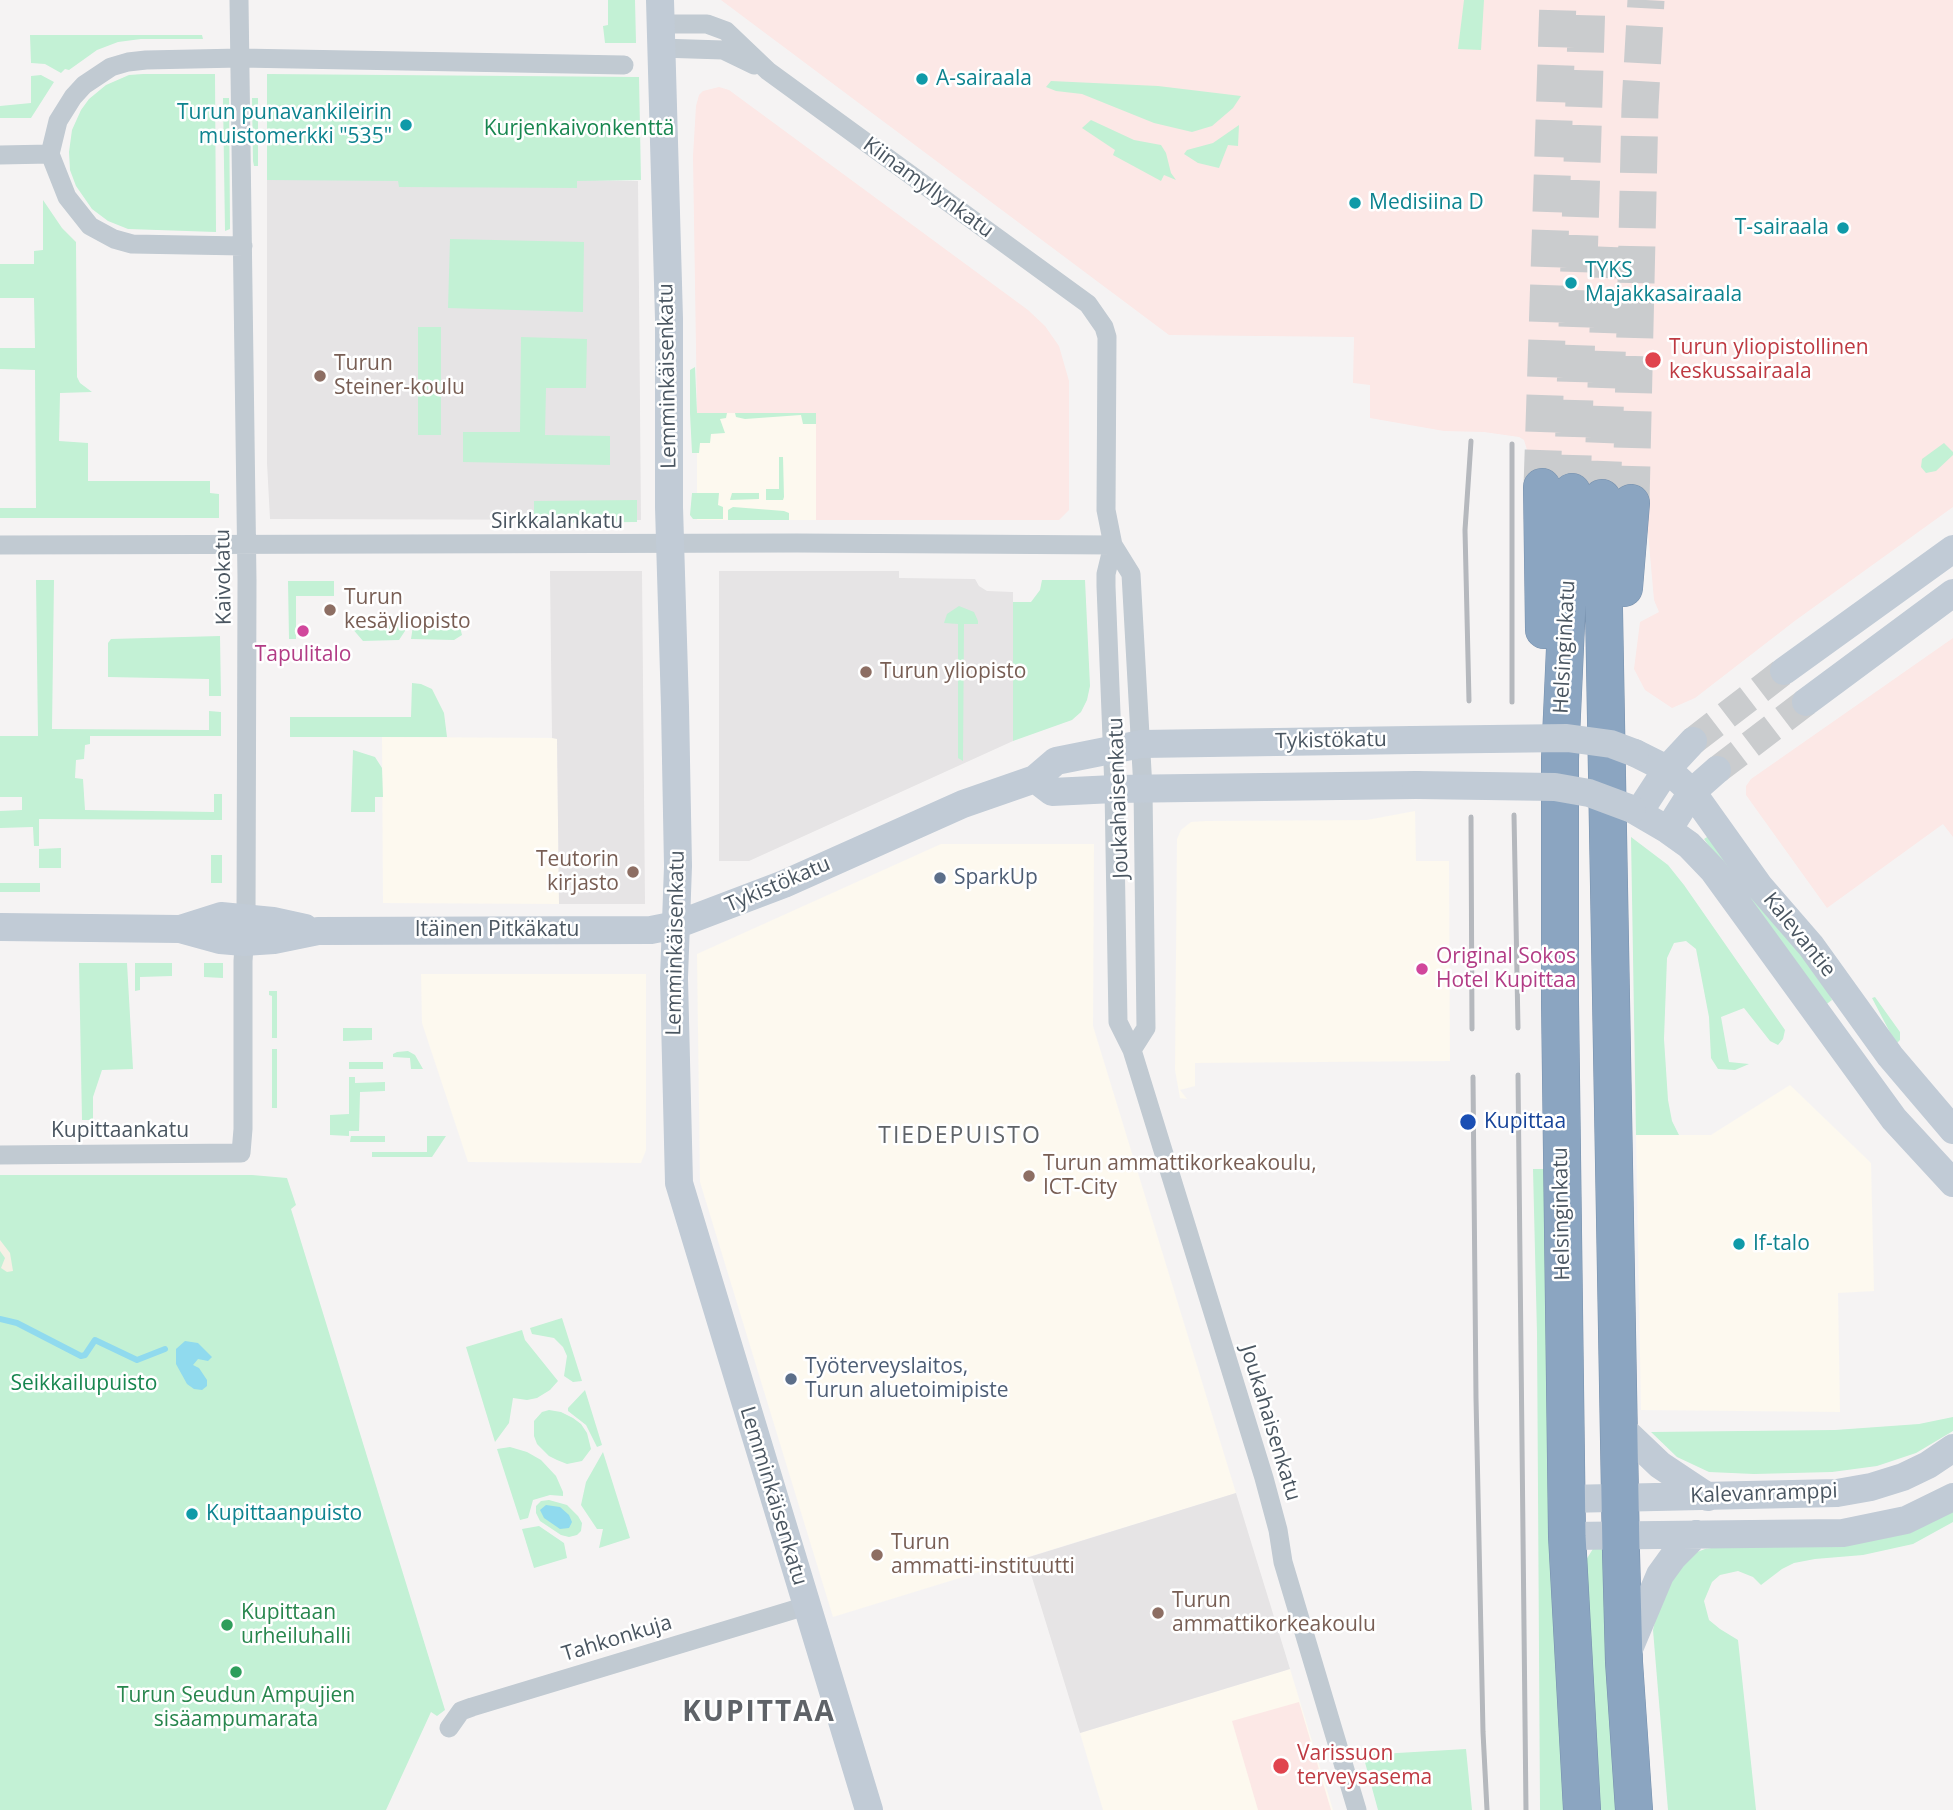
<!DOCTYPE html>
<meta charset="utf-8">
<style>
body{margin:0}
canvas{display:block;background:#f5f3f3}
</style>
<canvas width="1953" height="1810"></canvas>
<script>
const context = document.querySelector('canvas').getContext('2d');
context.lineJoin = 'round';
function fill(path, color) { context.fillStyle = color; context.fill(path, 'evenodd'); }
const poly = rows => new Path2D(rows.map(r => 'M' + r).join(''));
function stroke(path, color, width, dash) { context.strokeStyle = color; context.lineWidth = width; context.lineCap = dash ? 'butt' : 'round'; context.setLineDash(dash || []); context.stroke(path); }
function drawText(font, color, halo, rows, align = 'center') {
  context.font = font + ' "Open Sans",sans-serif'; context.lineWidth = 5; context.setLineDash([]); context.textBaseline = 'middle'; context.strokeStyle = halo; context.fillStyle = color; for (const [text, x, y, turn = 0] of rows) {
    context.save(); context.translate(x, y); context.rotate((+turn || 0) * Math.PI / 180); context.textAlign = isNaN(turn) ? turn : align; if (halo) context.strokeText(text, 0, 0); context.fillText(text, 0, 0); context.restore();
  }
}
fill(poly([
 [697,413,816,413,816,520,697,520],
 [382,737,557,738,559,904,383,903],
 [1415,811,1416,861,1449,861,1450,1061,1195,1063,1195,1086,1180,1090,1187,1099,1180,1098,1175,1070,1177,839,1181,830,1191,822,1206,821,1367,820],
 [941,844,1094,844,1093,1026,1236,1493,833,1617,700,1182,697,954],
 [421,974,646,974,646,1150,641,1163,468,1162,422,1023],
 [1790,1085,1871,1163,1874,1291,1838,1293,1840,1412,1641,1410,1636,1135,1711,1135],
 [1290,1669,1333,1810,1103,1810,1080,1733]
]), '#fdf9ef');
fill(poly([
 [267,174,638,181,641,520,270,519,267,463],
 [550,571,642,571,645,904,559,904,557,739,552,738],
 [719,571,899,571,899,578,975,579,979,586,987,591,1013,592,1013,741,749,861,719,861],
 [1236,1493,1290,1669,1080,1733,1026,1558]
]), '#e6e4e5');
fill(poly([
 [721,0,1953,0,1953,507,1796,620,1695,698,1672,708,1645,690,1634,669,1640,622,1659,612,1654,600,1647,521,1532,475,1527,450,1524,440,1519,437,1484,432,1444,431,1370,418,1370,385,1353,383,1354,337,1169,335],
 [719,87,729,90,1028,310,1045,326,1059,346,1069,381,1069,510,1059,520,816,520,816,413,697,413,693,156,696,106,699,95,703,91],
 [1953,638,1953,837,1943,824,1827,908,1746,795,1746,786,1751,779],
 [1299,1702,1331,1810,1258,1810,1232,1721]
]), '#fce8e6');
fill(poly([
 [608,0,635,0,636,43,605,43,603,26,608,25],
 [1464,0,1484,0,1481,50,1458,49],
 [30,35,202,35,203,39,141,39,118,42,97,50,69,70,65,69,61,73,45,64,31,63],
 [143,74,215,74,216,232,128,229,108,221,92,209,76,186,70,170,69,152,72,130,81,110,89,99,106,85,129,75],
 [267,74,639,77,641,180,577,181,577,188,399,187,398,181,267,180],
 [41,75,54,82,31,118,0,118,0,106,31,103,31,76],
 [1051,81,1158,86,1241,96,1233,108,1212,126,1192,132,1154,123,1082,94,1056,91,1046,87],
 [223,98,229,98,230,229,225,231],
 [252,98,258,98,258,166,254,166,253,161],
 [1091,120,1134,140,1161,145,1166,153,1171,173,1176,180,1164,175,1161,181,1113,155,1115,150,1082,128],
 [1239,125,1238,146,1228,145,1219,168,1198,163,1184,154,1187,150,1213,143],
 [43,200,62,228,76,242,77,377,80,383,92,392,60,393,59,441,88,443,88,481,210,481,210,493,219,494,219,518,0,518,0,508,36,508,35,370,0,369,0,348,35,348,34,298,0,298,0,264,34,264,34,251,43,250],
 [450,239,584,242,583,312,448,308],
 [418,327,441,327,441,435,418,435],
 [521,337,587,339,586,388,546,388,545,435,610,436,610,465,463,462,463,432,520,432],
 [695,367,697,413,727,413,726,418,720,419,725,433,711,434,710,443,700,443,699,453,692,453,690,413,690,370],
 [735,413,816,413,816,424,803,424,801,415,745,419,736,417],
 [1944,443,1953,452,1953,455,1936,471,1926,473,1921,467,1922,459],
 [779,457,783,457,784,497,783,500,766,500,766,489,779,489],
 [692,493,719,493,718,505,723,507,723,519,693,519,690,515],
 [732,493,759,493,759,499,730,500],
 [637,500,637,522,534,523,534,501],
 [733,507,784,511,789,513,789,520,728,520,728,510],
 [36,580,54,580,52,729,209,730,209,711,221,712,221,736,90,736,90,744,85,745,84,759,76,760,75,778,83,779,85,810,214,812,214,794,222,794,222,820,39,819,39,846,34,846,33,827,0,828,0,811,22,810,22,797,0,797,0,736,38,736],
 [1042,580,1085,580,1090,686,1087,700,1081,712,1072,720,1013,741,1013,602,1031,602,1040,590],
 [288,581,334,581,334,596,296,596,296,639,289,639],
 [959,606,974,612,978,621,978,624,964,624,963,761,958,758,958,624,944,623,947,614],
 [351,621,403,622,405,624,405,631,399,640,363,641,351,627],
 [424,623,459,623,462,635,454,640,411,639,413,626],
 [220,636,221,696,209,696,209,679,108,677,108,643,111,639],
 [412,683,421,684,432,689,444,713,447,737,290,737,290,717,411,717],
 [353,750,375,757,382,768,383,797,375,797,375,812,351,812],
 [1710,835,1786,932,1828,991,1832,1000,1824,1006,1704,839],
 [1631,837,1668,865,1684,885,1785,1030,1783,1039,1778,1045,1770,1041,1744,1008,1721,1017,1729,1062,1749,1064,1735,1070,1718,1069,1711,1058,1709,1017,1696,949,1686,941,1674,943,1667,958,1664,1039,1668,1100,1672,1121,1679,1135,1636,1135],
 [61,848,61,868,39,868,39,849],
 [211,855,222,855,222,883,211,883],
 [0,883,40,883,40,892,0,892],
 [79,963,127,963,133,1069,102,1070,93,1097,93,1120,82,1120],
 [135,963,172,963,172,976,140,977,140,990,135,991],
 [204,963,223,963,223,978,204,977],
 [269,991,277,991,277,1038,272,1038,272,996,269,995],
 [1875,997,1900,1032,1900,1040,1896,1044,1872,998],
 [343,1028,372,1028,372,1040,343,1041],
 [272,1049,277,1049,277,1108,272,1108],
 [408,1051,415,1055,423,1069,411,1069,410,1058,393,1057,393,1054,397,1052],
 [349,1062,383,1062,383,1069,349,1069],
 [349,1077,355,1077,355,1083,385,1082,385,1091,360,1092,359,1131,349,1131,349,1136,330,1135,330,1115,349,1114],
 [351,1136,385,1136,385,1142,350,1142],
 [427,1136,446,1136,432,1157,372,1157,372,1152,427,1152],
 [1533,1169,1548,1169,1568,1810,1540,1810,1537,1334],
 [0,1175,252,1175,287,1178,296,1205,291,1209,445,1710,437,1716,431,1712,386,1810,0,1810],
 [562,1318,582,1381,573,1382,564,1376,567,1356,563,1347,554,1338,532,1334,530,1328],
 [522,1330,525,1340,558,1381,550,1390,537,1398,527,1400,513,1398,509,1423,495,1442,466,1347],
 [585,1390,602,1445,597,1447,586,1425,568,1411,568,1408],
 [549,1410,561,1412,573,1418,581,1424,587,1433,591,1449,582,1461,567,1464,557,1460,549,1456,537,1444,534,1436,534,1421,542,1412],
 [1953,1417,1953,1431,1916,1453,1877,1466,1832,1472,1754,1474,1709,1472,1677,1457,1651,1432,1835,1430,1919,1424],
 [510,1447,527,1452,541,1460,556,1476,563,1492,563,1496,550,1495,533,1500,528,1518,520,1520,497,1449],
 [603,1452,630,1538,599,1548,603,1529,597,1529,581,1505,586,1482],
 [549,1500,567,1505,578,1516,582,1523,581,1531,577,1535,569,1537,561,1535,540,1521,536,1513,536,1506,541,1501],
 [1953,1512,1953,1522,1913,1544,1863,1555,1815,1559,1794,1563,1782,1569,1761,1585,1753,1577,1738,1571,1720,1575,1712,1582,1704,1601,1709,1620,1720,1629,1738,1640,1756,1810,1668,1810,1653,1630,1662,1592,1692,1554,1705,1549],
 [539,1526,564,1543,567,1558,534,1568,522,1529],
 [1602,1541,1616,1810,1595,1810,1586,1560,1596,1544],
 [1466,1749,1472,1810,1378,1810,1363,1755]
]), '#c3f1d5');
fill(poly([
 [0,1240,10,1253,13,1271,7,1272,1,1268,5,1258,0,1251]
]), '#f5f0e5');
fill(poly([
 [185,1341,198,1343,212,1357,208,1361,198,1359,193,1365,199,1368,207,1380,207,1386,202,1390,194,1389,187,1384,176,1364,176,1349],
 [546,1505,560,1507,569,1515,572,1522,569,1528,560,1529,544,1518,540,1510]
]), '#90daee');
stroke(poly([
 [0,1319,17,1323,81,1356,85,1355,95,1340,137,1360,165,1349]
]), '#90daee', 6);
stroke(poly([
 [1693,741,1784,671],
 [1717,770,1806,702]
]), '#caccce', 28, [28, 14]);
stroke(poly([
 [1542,487,1558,0],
 [1572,492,1587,0],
 [1602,498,1611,247],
 [1631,503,1640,106,1646,0]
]), '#caccce', 37, [37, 18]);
const highway = poly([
 [1542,487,1544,630],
 [1572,492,1560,759,1560,1001,1567,1536,1582,1810],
 [1602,498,1621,1552,1624,1662,1634,1810],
 [1624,588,1631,503]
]);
stroke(highway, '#7690ad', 38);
stroke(poly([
 [660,24,707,24,726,31,768,71,1088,304,1104,327,1107,337,1106,510,1113,545,1131,574,1143,789,1146,1028,1132,1050],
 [660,48,723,50,754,65],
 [0,155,50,154],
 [243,246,132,244,114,239,90,226,67,197,50,154,58,121,73,97,84,85,111,67,128,62,146,60,240,58,624,65],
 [0,545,797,543,1113,545],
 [1113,545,1106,574,1106,586,1114,789,1118,1022,1132,1050,1264,1478,1278,1530,1283,1562,1357,1810],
 [0,1155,241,1153,243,1129,243,961,246,918,247,579,239,0],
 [449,1728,461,1711,472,1707,806,1606]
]), '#c1cad2', 19);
stroke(poly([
 [660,0,669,319,669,507,675,707,678,866,674,978,679,1183,869,1810],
 [1784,671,1953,549],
 [1806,702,1953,593],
 [1635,753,1667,769,1692,792,1759,886,1811,946,1890,1056,1953,1130],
 [1035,779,1052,792,1114,789,1416,785],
 [1632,809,1668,830,1689,845,1713,870,1894,1119,1953,1183],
 [1639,812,1667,769,1693,741],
 [1668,830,1692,792,1717,770],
 [0,927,180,929,220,940,244,942,274,940,318,931,651,930,676,925,784,884,963,804,1035,779,1056,761,1141,744,1412,740],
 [180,929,221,916,273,921,305,928],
 [1618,1425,1660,1465,1708,1497],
 [1566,1499,1837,1493,1871,1487,1903,1477,1928,1465,1953,1448],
 [1567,1536,1843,1533,1906,1520,1953,1497],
 [1626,1656,1660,1575,1673,1557,1696,1534]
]), '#c1cbd6', 28);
stroke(highway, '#8ba5c1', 37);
stroke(poly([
 [1512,444,1512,702],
 [1469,701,1465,530,1471,441],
 [1514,815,1518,1028],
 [1471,817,1472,1029],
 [1518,1075,1526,1810],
 [1473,1077,1476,1398,1483,1732,1487,1810]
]), '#b5b8bd', 5);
stroke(poly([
 [1412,740,1567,738,1611,744,1635,753],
 [1416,785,1555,787,1589,793,1632,809]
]), '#c1cbd6', 28);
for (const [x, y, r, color] of [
 [922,79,7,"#0f9aa8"],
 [406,125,7,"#0f9aa8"],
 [1355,203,7,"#0f9aa8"],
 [1843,228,7,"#0f9aa8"],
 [1571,283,7,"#0f9aa8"],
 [1653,360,9,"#e0444e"],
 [320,376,7,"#8d6e63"],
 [330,610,7,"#8d6e63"],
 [303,631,7,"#d1479c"],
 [866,672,7,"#8d6e63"],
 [633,872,7,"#8d6e63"],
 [940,878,7,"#5c6f8a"],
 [1422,969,7,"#d1479c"],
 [1468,1122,9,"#1a4fb4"],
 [1029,1176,7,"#8d6e63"],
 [1739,1244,7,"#0f9aa8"],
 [791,1379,7,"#5c6f8a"],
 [192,1514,7,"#0f9aa8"],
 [877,1555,7,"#8d6e63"],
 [1158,1613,7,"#8d6e63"],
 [227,1625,7,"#2e9e5b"],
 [236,1672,7,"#2e9e5b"],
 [1281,1766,9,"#e0444e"]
]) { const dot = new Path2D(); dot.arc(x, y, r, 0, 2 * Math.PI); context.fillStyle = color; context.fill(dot); stroke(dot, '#fff', 2.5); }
drawText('21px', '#0d838f', '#fff', [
 ["A-sairaala",936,79],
 ["Turun punavankileirin",392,113,"right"],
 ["muistomerkki \"535\"",392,137,"right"],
 ["Medisiina D",1369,203],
 ["T-sairaala",1829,228,"right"],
 ["TYKS",1585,271],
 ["Majakkasairaala",1585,295],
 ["If-talo",1753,1244],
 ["Kupittaanpuisto",206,1514]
], 'left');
drawText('21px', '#17864f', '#fff', [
 ["Kurjenkaivonkenttä",579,129],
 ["Seikkailupuisto",84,1384]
]);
drawText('21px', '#4a5661', '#fff', [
 ["Kiinamyllynkatu",928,188,36],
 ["Lemminkäisenkatu",668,376,-91],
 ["Sirkkalankatu",557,522],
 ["Kaivokatu",224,577,-91],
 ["Helsinginkatu",1565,647,-87],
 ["Tykistökatu",1331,741,-1],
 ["Joukahaisenkatu",1119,798,-92],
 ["Tykistökatu",778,885,-23],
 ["Itäinen Pitkäkatu",497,930],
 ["Kalevantie",1799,935,51],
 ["Lemminkäisenkatu",676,943,-89],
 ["Kupittaankatu",120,1131],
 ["Helsinginkatu",1562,1214,-91],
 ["Joukahaisenkatu",1270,1423,73],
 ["Kalevanramppi",1764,1494,-2],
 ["Lemminkäisenkatu",773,1496,73],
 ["Tahkonkuja",617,1639,-17]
]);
drawText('21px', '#be3a42', '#fff', [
 ["Turun yliopistollinen",1669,348],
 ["keskussairaala",1669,372],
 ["Varissuon",1297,1754],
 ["terveysasema",1297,1778]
], 'left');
drawText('21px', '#785e54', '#fff', [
 ["Turun",334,364],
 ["Steiner-koulu",334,388],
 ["Turun",344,598],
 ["kesäyliopisto",344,622],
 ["Turun yliopisto",880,672],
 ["Teutorin",619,860,"right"],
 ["kirjasto",619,884,"right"],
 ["Turun ammattikorkeakoulu,",1043,1164],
 ["ICT-City",1043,1188],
 ["Turun",891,1543],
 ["ammatti-instituutti",891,1567],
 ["Turun",1172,1601],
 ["ammattikorkeakoulu",1172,1625]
], 'left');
drawText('21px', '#b23c85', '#fff', [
 ["Tapulitalo",303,655],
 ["Original Sokos",1436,957,"left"],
 ["Hotel Kupittaa",1436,981,"left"]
]);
drawText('21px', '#4e5e75', '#fff', [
 ["SparkUp",954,878],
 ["Työterveyslaitos,",805,1367],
 ["Turun aluetoimipiste",805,1391]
], 'left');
drawText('21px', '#164399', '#fff', [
 ["Kupittaa",1484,1122]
], 'left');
drawText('21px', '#27864d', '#fff', [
 ["Kupittaan",241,1613],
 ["urheiluhalli",241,1637],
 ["Turun Seudun Ampujien",236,1696,"center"],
 ["sisäampumarata",236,1720,"center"]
], 'left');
context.letterSpacing = '2px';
drawText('23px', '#5f6368', '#fff', [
 ["TIEDEPUISTO",960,1136]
]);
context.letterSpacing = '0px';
context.letterSpacing = '2px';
drawText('bold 28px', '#5f6368', '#fff', [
 ["KUPITTAA",759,1713]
]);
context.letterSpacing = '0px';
</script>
